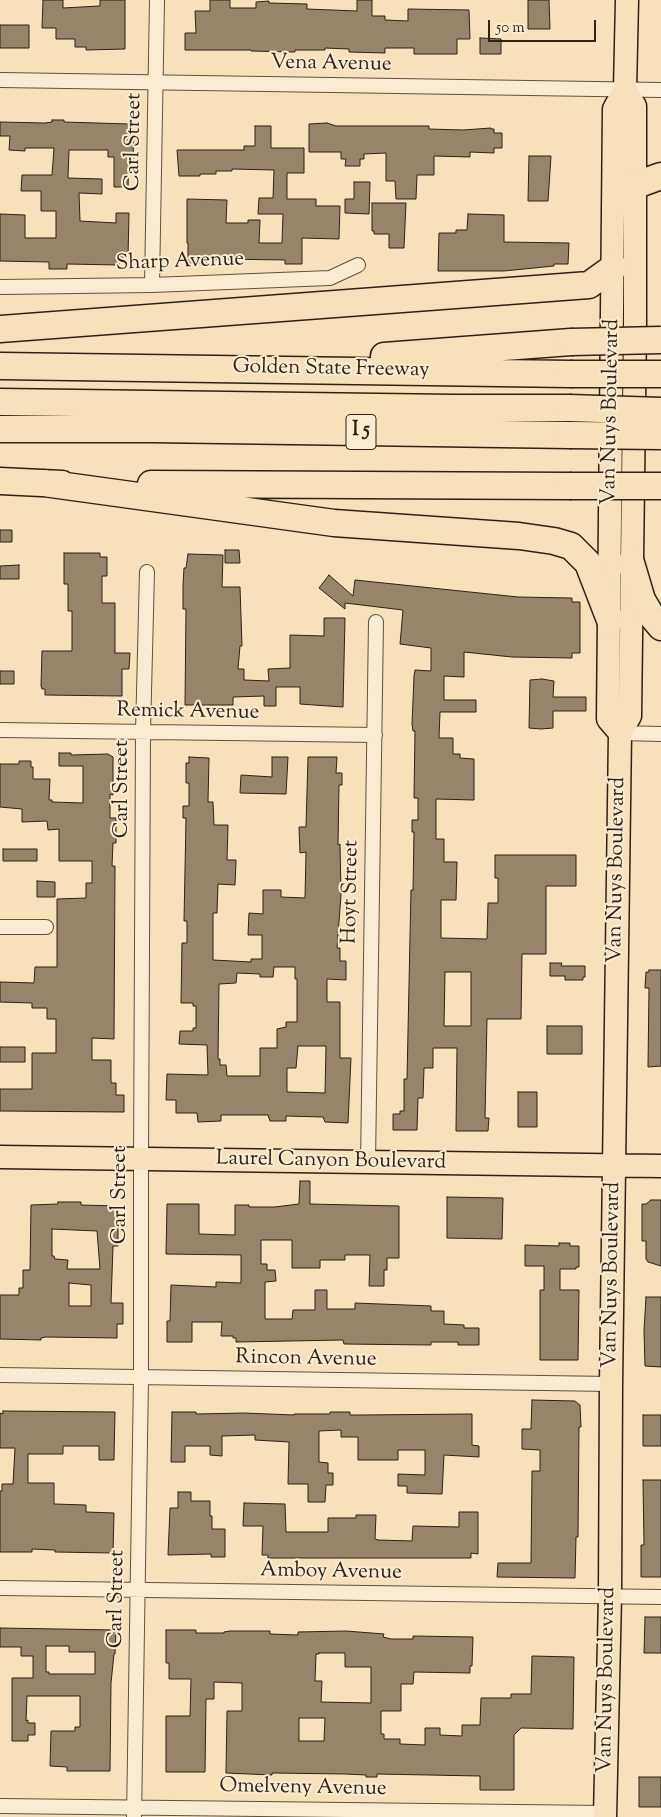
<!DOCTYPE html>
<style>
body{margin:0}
#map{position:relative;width:661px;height:1817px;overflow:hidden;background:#f6e1ba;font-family:"Sorts Mill Goudy",serif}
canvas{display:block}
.scale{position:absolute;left:488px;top:20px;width:108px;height:22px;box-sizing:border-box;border:2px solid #2d2213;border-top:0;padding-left:6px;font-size:15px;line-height:18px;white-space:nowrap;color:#2d2213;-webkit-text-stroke:4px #f9ecd2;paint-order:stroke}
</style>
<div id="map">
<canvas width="661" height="1817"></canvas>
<div class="scale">50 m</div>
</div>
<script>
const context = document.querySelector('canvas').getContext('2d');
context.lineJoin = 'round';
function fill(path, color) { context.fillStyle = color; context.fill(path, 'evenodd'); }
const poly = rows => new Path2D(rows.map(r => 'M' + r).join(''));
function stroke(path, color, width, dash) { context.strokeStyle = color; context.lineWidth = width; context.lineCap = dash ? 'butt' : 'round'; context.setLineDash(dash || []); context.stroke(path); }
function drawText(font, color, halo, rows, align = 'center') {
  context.font = font + ' "Sorts Mill Goudy",serif'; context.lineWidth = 4; context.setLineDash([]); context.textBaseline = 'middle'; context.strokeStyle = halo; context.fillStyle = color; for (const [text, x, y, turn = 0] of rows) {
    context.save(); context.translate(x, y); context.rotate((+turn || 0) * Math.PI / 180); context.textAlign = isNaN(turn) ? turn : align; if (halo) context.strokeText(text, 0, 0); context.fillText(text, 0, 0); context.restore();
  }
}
const building = poly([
 [43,0,63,0,63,8,99,6,100,6,100,0,125,0,125,49,86,50,86,47,75,47,75,39,56,39,56,28,42,28,43,0],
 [210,0,230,0,230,8,256,8,256,2,269,1,269,3,307,4,307,9,357,11,357,0,372,0,372,16,385,16,385,20,408,21,408,9,469,10,470,39,457,39,457,54,414,54,414,48,385,48,385,53,349,52,349,49,325,48,325,50,295,50,295,52,251,51,251,50,185,50,185,33,196,33,195,11,210,11,210,0],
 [528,0,549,0,550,29,528,29,528,0],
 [0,25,29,25,29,48,0,48,0,25],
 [480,38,501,39,501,54,480,54,480,38],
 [52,120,64,120,64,122,130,124,129,130,134,130,133,159,129,158,128,187,114,187,114,157,108,157,108,150,69,150,68,178,102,179,102,194,79,193,80,221,116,223,116,213,129,213,128,257,120,257,119,265,67,264,67,269,49,269,49,262,0,261,0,214,25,215,25,238,56,238,56,211,41,211,41,191,21,191,22,175,52,175,54,148,25,148,25,151,9,150,10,136,0,136,0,122,45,123,52,122,52,120],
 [327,123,336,126,429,126,429,129,463,130,491,128,491,129,494,129,494,133,502,133,502,148,494,148,494,153,470,152,470,157,434,156,434,175,417,175,416,199,396,199,395,181,386,181,386,153,364,154,364,159,360,159,360,166,345,166,346,159,341,159,341,152,309,152,309,124,327,123],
 [255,126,271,126,271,148,304,148,304,173,287,173,287,199,316,199,316,206,340,206,339,239,302,238,302,264,285,264,285,260,221,259,207,261,207,263,188,263,188,243,187,243,187,199,227,200,226,223,248,223,248,220,260,220,259,243,282,243,283,214,258,214,259,198,273,198,274,170,232,169,232,171,216,171,216,174,200,174,200,176,179,176,177,150,244,150,244,146,255,146,255,126],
 [529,156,551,156,548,201,528,201,529,156],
 [354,182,370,182,369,214,345,213,345,199,354,199,354,182],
 [372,203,406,203,404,248,389,248,389,234,374,234,374,231,372,231,372,203],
 [468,214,504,215,504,242,569,243,568,264,554,264,554,266,504,271,438,271,439,233,456,233,456,230,467,230,468,214],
 [0,530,12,530,12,542,0,542,0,530],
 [225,550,239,550,240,563,225,563,225,550],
 [64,553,100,553,100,557,107,557,107,576,102,576,102,603,115,603,115,653,130,653,129,669,122,669,122,696,45,695,45,689,42,689,41,686,42,651,72,651,72,611,68,611,68,584,64,584,64,553],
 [188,554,223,555,222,587,240,587,242,646,240,646,238,669,244,669,244,680,269,681,268,669,290,668,290,635,324,636,324,618,345,618,343,707,300,704,300,687,276,687,276,706,264,706,264,696,233,697,233,705,185,705,186,609,183,609,183,585,184,568,186,568,188,554],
 [19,565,19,579,0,579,0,566,19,565],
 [329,575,353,596,355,580,518,597,572,598,572,602,580,602,580,653,572,653,572,658,512,657,464,652,464,677,444,676,444,700,476,700,476,712,440,712,439,738,453,738,453,754,460,754,460,758,474,759,474,800,436,799,436,839,444,839,444,862,457,862,456,900,441,900,441,938,487,939,488,903,498,903,498,878,495,878,495,855,576,855,576,886,546,886,546,954,522,954,521,1019,487,1019,485,1118,489,1118,488,1131,456,1131,457,1048,433,1048,433,1068,424,1068,423,1098,418,1098,417,1130,393,1130,393,1114,400,1114,400,1111,404,1111,404,1079,407,1079,411,890,413,890,414,832,412,832,412,820,418,820,418,798,414,798,415,731,413,731,412,724,414,676,415,670,431,671,431,648,400,644,403,610,345,603,345,609,319,588,329,575],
 [445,972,471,972,471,1026,444,1026,445,972],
 [0,671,14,671,14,684,0,684,0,671],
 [542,679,554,681,553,697,586,697,586,711,553,711,553,728,541,729,529,728,530,680,542,679],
 [59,753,71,753,71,755,108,754,113,757,113,795,110,794,110,818,116,818,116,843,113,843,112,866,115,866,115,869,114,1039,92,1038,92,1060,111,1060,111,1083,116,1083,116,1095,124,1095,124,1112,0,1111,0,1089,32,1089,32,1053,56,1053,56,1019,47,1019,47,1008,32,1008,32,1003,0,1002,0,982,34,983,35,967,57,967,57,899,86,898,86,883,92,883,92,861,59,861,59,829,48,830,47,821,22,822,22,809,0,807,0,764,19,764,19,761,31,761,31,767,33,767,33,779,50,779,49,800,52,800,52,802,83,803,83,766,59,766,59,753],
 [189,757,209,758,208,802,213,802,214,825,228,825,227,860,236,860,235,885,218,884,217,913,213,913,213,960,251,962,251,959,262,959,262,935,248,935,249,913,263,914,263,890,281,890,281,897,305,898,306,852,300,853,299,827,306,827,308,757,337,757,336,773,342,773,342,785,339,785,338,845,340,844,341,895,337,948,340,948,340,961,346,961,346,980,327,979,327,1002,340,1002,340,1058,351,1058,348,1123,325,1122,323,1117,286,1116,286,1121,270,1121,268,1115,221,1115,221,1121,198,1122,197,1113,176,1113,176,1100,166,1100,167,1074,208,1075,207,1045,179,1044,180,1031,193,1031,193,1028,196,1028,196,1006,193,1006,193,1003,181,1003,182,943,187,943,187,921,184,921,186,818,183,818,183,806,189,806,189,783,186,783,186,763,189,763,189,757],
 [274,967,295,967,295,979,297,979,297,1022,286,1022,286,1027,277,1029,277,1048,260,1048,260,1076,227,1076,226,1065,220,1065,220,1059,218,1059,219,984,236,983,237,973,260,974,260,977,273,977,274,967],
 [298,1046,326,1046,325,1093,287,1092,287,1068,296,1068,298,1046],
 [272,757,288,757,286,794,240,793,241,775,272,777,272,757],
 [3,849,37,849,37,861,3,861,3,849],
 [37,881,55,882,55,897,37,897,37,881],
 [550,963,562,963,561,966,585,966,585,977,583,977,583,980,565,980,565,976,550,976,550,963],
 [649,970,661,970,661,1066,648,1067,649,988,645,988,646,972,649,972,649,970],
 [547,1026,582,1026,582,1054,547,1054,547,1026],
 [0,1047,25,1047,25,1062,0,1062,0,1047],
 [518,1092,537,1092,537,1127,518,1127,518,1092],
 [300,1181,310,1181,310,1204,399,1206,399,1258,387,1258,387,1270,384,1270,384,1286,369,1286,370,1255,345,1255,345,1260,320,1260,320,1268,292,1268,292,1240,261,1240,261,1264,267,1264,267,1270,275,1270,276,1281,265,1282,265,1319,292,1319,293,1310,315,1310,315,1290,327,1290,327,1309,355,1309,355,1303,431,1306,431,1311,444,1311,444,1324,464,1325,464,1328,479,1328,479,1345,458,1345,458,1342,431,1342,431,1345,344,1344,343,1340,236,1342,236,1338,233,1338,233,1336,221,1336,222,1322,192,1322,192,1342,167,1342,167,1321,170,1321,171,1285,216,1287,216,1282,241,1283,241,1255,166,1254,167,1204,199,1204,199,1234,235,1235,235,1205,249,1205,249,1207,275,1207,299,1204,300,1181],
 [447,1197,503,1198,502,1239,447,1238,447,1197],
 [651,1200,661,1200,661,1266,648,1262,646,1259,646,1241,642,1241,642,1204,646,1204,651,1200],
 [58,1202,81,1202,81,1205,118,1206,118,1246,113,1246,111,1303,123,1303,123,1324,117,1324,117,1338,46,1337,41,1338,41,1340,0,1339,0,1295,19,1295,19,1288,23,1288,23,1270,30,1270,31,1205,58,1204,58,1202],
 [52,1229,97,1231,100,1269,67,1269,68,1260,55,1259,54,1256,52,1256,52,1229],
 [69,1283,91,1285,91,1306,69,1306,69,1283],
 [559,1243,570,1243,570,1246,579,1246,579,1267,576,1267,576,1269,560,1269,560,1290,579,1290,578,1360,540,1360,540,1290,544,1290,544,1266,525,1266,525,1245,559,1246,559,1243],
 [646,1297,661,1297,661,1367,645,1366,644,1331,646,1297],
 [532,1400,575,1401,580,1405,581,1427,579,1427,578,1537,576,1537,575,1578,497,1577,498,1563,531,1563,532,1471,540,1471,540,1450,522,1449,522,1429,531,1429,532,1400],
 [3,1411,115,1412,114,1460,99,1460,99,1446,63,1446,63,1454,28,1454,28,1483,54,1483,54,1504,86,1505,86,1512,114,1513,113,1553,55,1552,55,1550,32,1549,32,1552,0,1552,0,1491,2,1491,2,1484,13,1484,15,1448,0,1448,0,1413,3,1414,3,1411],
 [172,1412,196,1412,196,1414,244,1413,294,1415,294,1414,330,1414,330,1412,350,1412,350,1415,361,1415,472,1414,472,1445,479,1446,479,1457,444,1455,442,1494,407,1493,407,1486,398,1486,398,1474,425,1475,425,1450,398,1450,398,1460,358,1460,358,1437,341,1437,341,1430,319,1431,319,1462,328,1463,328,1473,333,1473,333,1485,326,1485,325,1502,308,1502,308,1484,288,1484,289,1442,255,1440,255,1435,222,1436,222,1456,210,1455,210,1446,185,1446,185,1462,171,1462,172,1412],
 [643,1415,661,1415,661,1446,643,1446,643,1415],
 [643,1480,661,1480,661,1577,641,1577,641,1545,644,1545,643,1480],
 [178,1492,191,1492,191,1501,210,1501,210,1516,212,1516,212,1529,225,1529,225,1557,211,1557,211,1554,168,1555,170,1508,178,1508,178,1492],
 [244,1503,285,1504,286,1532,328,1532,328,1518,356,1518,356,1515,376,1515,375,1539,378,1540,412,1541,413,1526,459,1527,459,1512,478,1512,478,1554,471,1553,471,1558,268,1558,268,1555,262,1555,263,1526,243,1526,244,1503],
 [645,1617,661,1617,661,1653,644,1653,645,1617],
 [0,1628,116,1630,115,1654,114,1654,111,1683,110,1771,67,1771,67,1767,50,1766,51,1731,75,1731,75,1727,80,1727,80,1696,27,1696,26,1721,28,1720,28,1723,35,1723,35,1735,28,1735,28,1741,12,1741,12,1678,33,1678,33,1656,21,1656,21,1647,0,1647,0,1628],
 [46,1646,69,1646,69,1652,95,1652,95,1674,49,1674,49,1672,46,1672,46,1646],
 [166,1630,196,1630,196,1633,224,1633,224,1632,230,1631,270,1631,270,1634,298,1635,298,1632,346,1631,384,1634,383,1637,391,1639,413,1639,413,1636,473,1637,472,1666,470,1666,470,1673,414,1672,413,1684,401,1684,401,1711,381,1711,381,1734,384,1734,384,1739,400,1739,400,1744,425,1745,425,1728,440,1728,440,1735,462,1736,462,1725,480,1725,481,1698,511,1698,511,1694,531,1694,532,1656,574,1657,573,1729,521,1728,514,1735,514,1790,480,1790,480,1776,377,1774,377,1777,366,1777,366,1775,346,1774,272,1773,272,1775,226,1773,227,1711,242,1711,242,1683,214,1682,214,1699,206,1699,205,1772,166,1772,166,1716,190,1716,191,1679,169,1679,169,1663,166,1663,166,1630],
 [319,1653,345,1653,345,1667,371,1667,371,1703,321,1702,322,1681,315,1681,316,1654,319,1654,319,1653],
 [299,1718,325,1718,324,1741,299,1741,299,1718],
 [639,1777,661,1777,661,1807,639,1807,639,1777]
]);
fill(building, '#96856a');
stroke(building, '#2d2213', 1);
const street = poly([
 [0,80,661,90],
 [152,285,157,0],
 [0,287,152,285,330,278,358,265],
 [0,730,375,735],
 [620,733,661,734],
 [0,927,46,927],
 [368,1162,376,622],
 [0,1375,611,1384],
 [0,1588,661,1597],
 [0,1806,605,1813],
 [134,1817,141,1378,141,1159,143,732,147,572]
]);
const primary = poly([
 [620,733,608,719,614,109,625,89,627,0],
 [0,1157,661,1166],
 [605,1817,610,1596,611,1384,620,733,630,716,635,327,635,106,625,89]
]);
const highway = poly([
 [636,185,661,176],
 [0,329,589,285,614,267],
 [384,356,571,342],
 [0,366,570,374],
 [0,402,453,408,569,408],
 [0,429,152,429,570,435],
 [0,481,62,484],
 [44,483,334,523,519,536,554,541,571,546,588,563,610,620],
 [151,484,569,486],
 [631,563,642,600,651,615,661,627]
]);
stroke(street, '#5f523d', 16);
stroke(primary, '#2d2213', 25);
stroke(highway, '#2d2213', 29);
stroke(street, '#f9ecd2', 14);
stroke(primary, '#f6e1ba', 22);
stroke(highway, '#f6e1ba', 26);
const highwayBridge = poly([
 [571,342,661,340],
 [570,374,661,374],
 [569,408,661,411],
 [570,435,661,436],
 [569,486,661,486]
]);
stroke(highwayBridge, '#2d2213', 29, []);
stroke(highwayBridge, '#f6e1ba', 26);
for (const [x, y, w] of [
 [361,432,30]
]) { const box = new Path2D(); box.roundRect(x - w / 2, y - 17.5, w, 35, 4); context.fillStyle = '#f9ecd2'; context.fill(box); stroke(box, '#2d2213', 1); }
drawText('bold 20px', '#2d2213', null, [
 ["I 5",361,432]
]);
drawText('21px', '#2d2213', '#f9ecd2', [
 ["Vena Avenue",331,65,1],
 ["Carl Street",135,142,-89],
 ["Sharp Avenue",180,263,-2],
 ["Golden State Freeway",331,370,1],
 ["Van Nuys Boulevard",612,412,-89],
 ["Remick Avenue",188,713,1],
 ["Carl Street",123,789,-90],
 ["Van Nuys Boulevard",618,870,-89],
 ["Hoyt Street",352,892,-89],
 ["Laurel Canyon Boulevard",331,1162,1],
 ["Carl Street",121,1195,-90],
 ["Van Nuys Boulevard",613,1275,-89],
 ["Rincon Avenue",306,1360,1],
 ["Amboy Avenue",331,1573,1],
 ["Carl Street",118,1599,-89],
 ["Van Nuys Boulevard",608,1680,-89],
 ["Omelveny Avenue",303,1789,1]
]);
</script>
